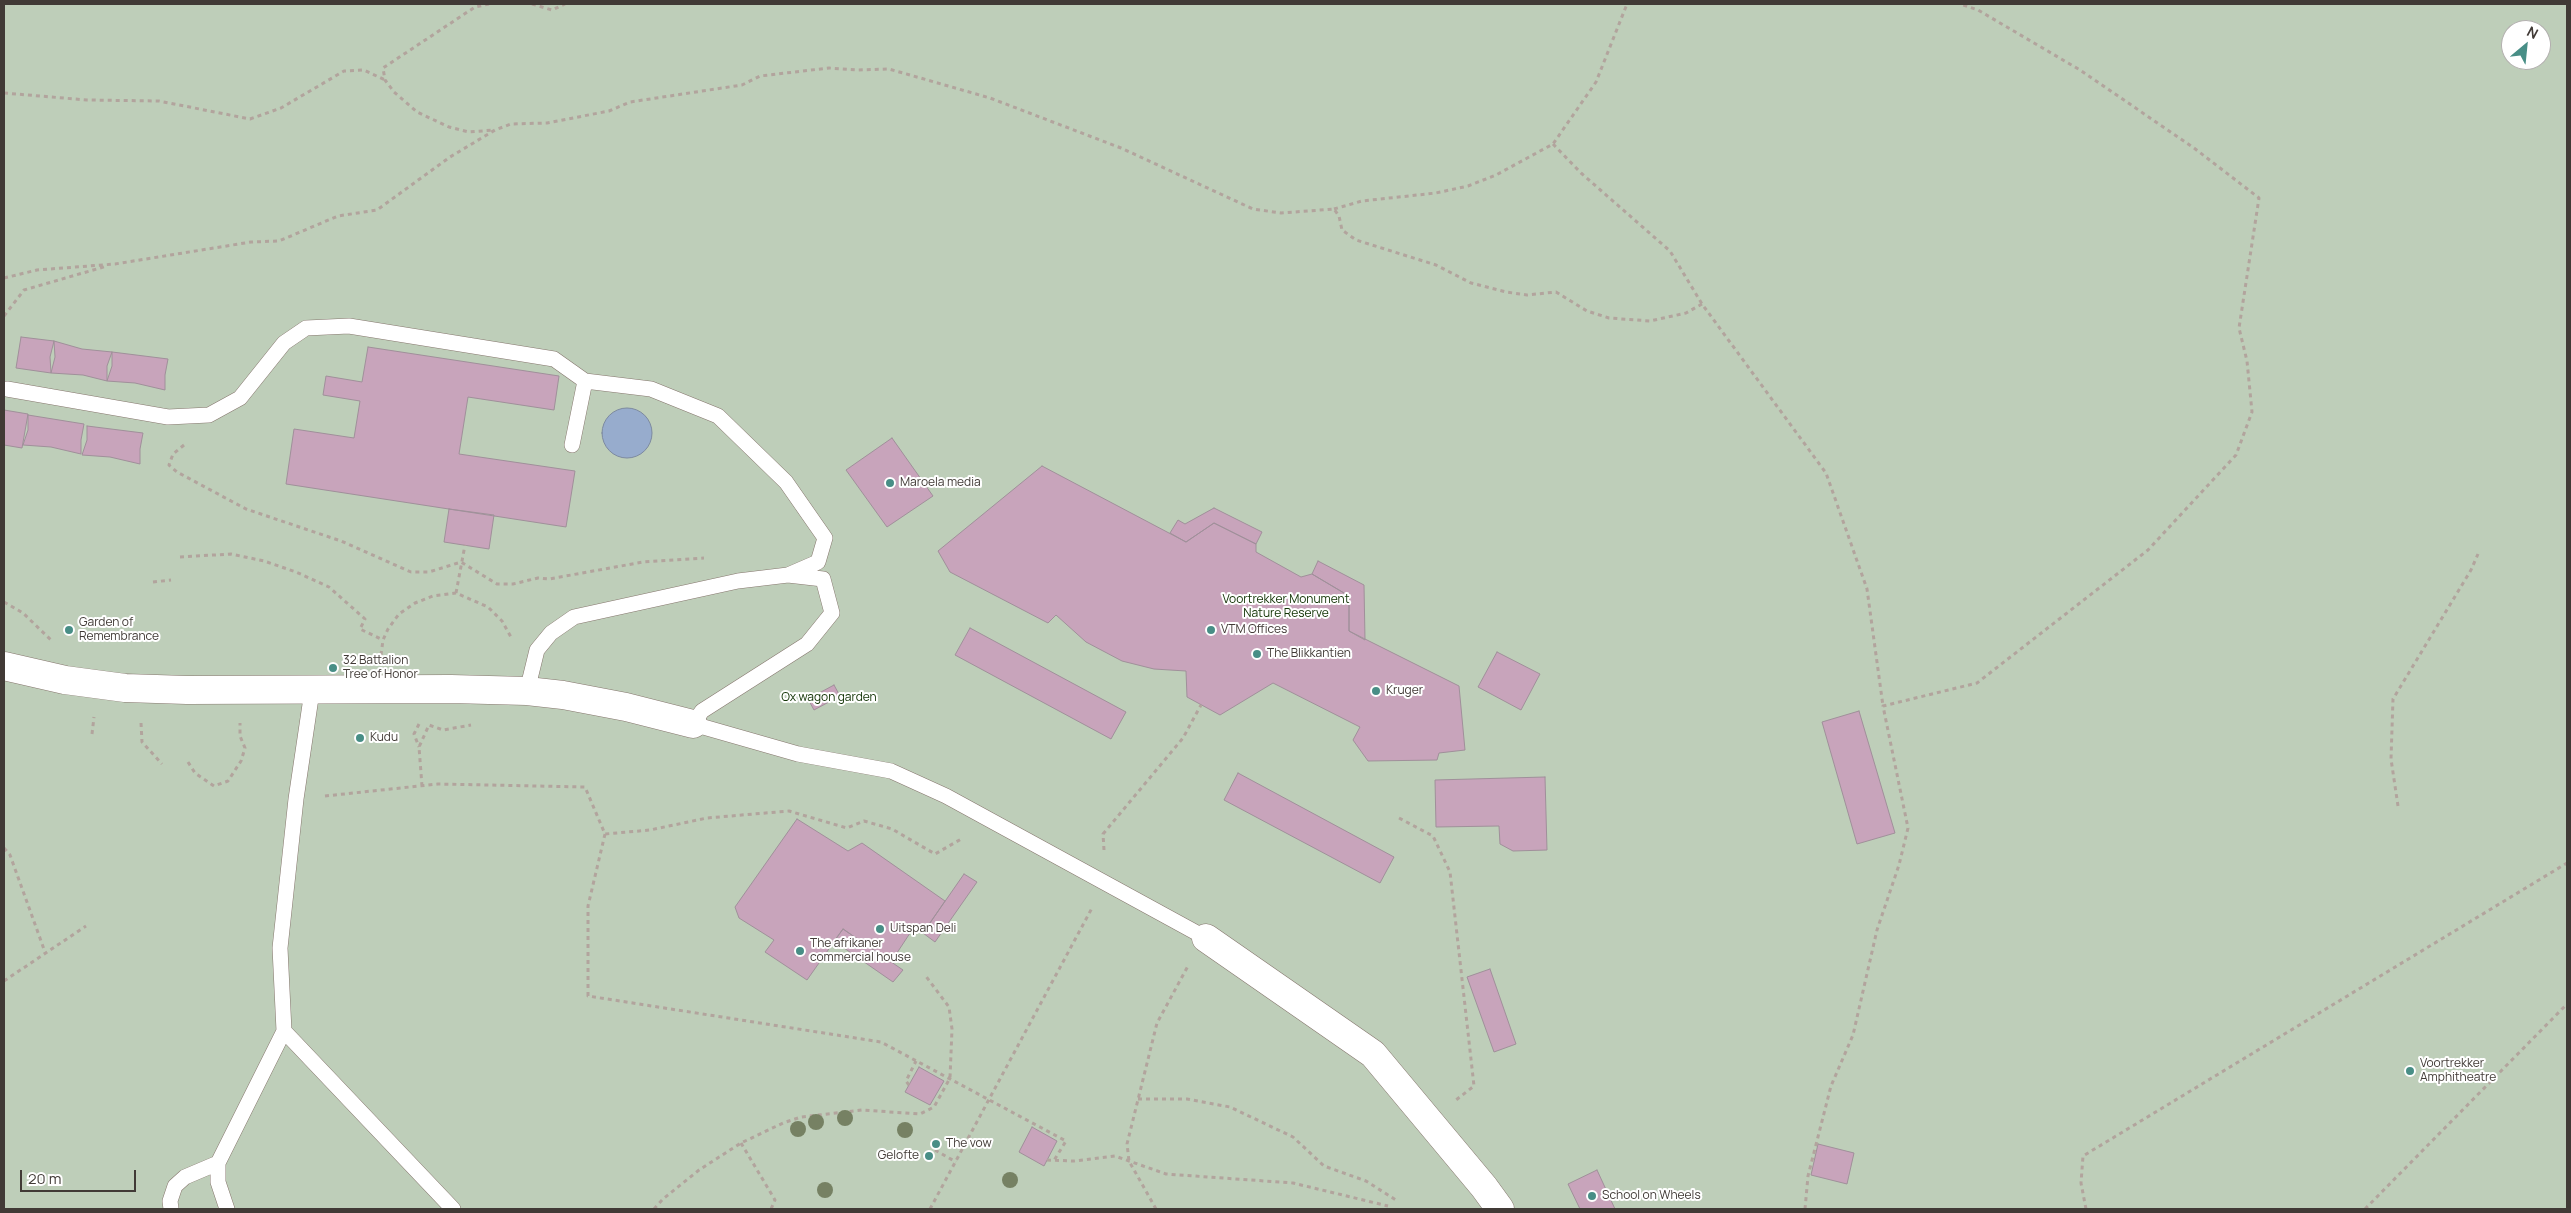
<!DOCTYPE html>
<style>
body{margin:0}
#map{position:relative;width:2571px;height:1213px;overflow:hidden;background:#f3e2d8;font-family:Manrope,sans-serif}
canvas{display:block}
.frame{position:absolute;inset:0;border:5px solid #413a36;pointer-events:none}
.north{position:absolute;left:2501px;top:20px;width:50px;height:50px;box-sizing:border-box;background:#fff;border:1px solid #b3b0af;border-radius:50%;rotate:28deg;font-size:14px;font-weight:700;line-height:20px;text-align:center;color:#413a36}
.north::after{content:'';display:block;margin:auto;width:18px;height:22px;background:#488e86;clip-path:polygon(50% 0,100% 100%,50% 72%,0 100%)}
.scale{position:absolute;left:20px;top:1170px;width:116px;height:22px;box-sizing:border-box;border:2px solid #413a36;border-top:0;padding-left:6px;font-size:15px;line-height:18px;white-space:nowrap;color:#413a36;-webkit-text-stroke:4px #fff;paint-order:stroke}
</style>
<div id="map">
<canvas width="2571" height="1213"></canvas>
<div class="frame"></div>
<div class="north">N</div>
<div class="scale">20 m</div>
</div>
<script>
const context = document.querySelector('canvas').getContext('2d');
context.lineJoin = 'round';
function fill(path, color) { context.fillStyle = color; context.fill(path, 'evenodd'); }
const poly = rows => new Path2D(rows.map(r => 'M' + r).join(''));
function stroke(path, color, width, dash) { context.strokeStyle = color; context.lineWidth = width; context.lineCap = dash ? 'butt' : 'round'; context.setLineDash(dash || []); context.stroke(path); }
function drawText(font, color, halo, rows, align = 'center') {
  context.font = font + ' Manrope,sans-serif'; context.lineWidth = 4; context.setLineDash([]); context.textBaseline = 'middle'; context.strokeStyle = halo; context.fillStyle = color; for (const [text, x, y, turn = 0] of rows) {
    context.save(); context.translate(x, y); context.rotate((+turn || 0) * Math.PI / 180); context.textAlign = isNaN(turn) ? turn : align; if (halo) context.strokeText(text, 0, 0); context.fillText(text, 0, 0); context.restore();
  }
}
fill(poly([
 [4,4,2567,4,2567,1209,4,1209],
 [2511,30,2541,30,2541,60,2511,60]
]), '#beceb9');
const water = poly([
 '602 433a25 25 0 1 1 50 0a25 25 0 1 1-50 0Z'
]);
fill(water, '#97accd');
stroke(water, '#7d8aa0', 1);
const building = poly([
 [21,337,54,341,50,357,51,373,16,368,21,337],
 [54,341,82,349,112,352,107,366,107,381,83,375,51,373,55,357,54,341],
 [368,347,559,376,554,410,468,397,459,454,575,471,566,527,286,484,294,429,354,438,360,401,323,395,326,376,362,382,368,347],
 [112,352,168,359,165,375,165,390,135,383,107,381,112,366,112,352],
 [4,410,28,414,22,448,4,445,4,410],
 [28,415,84,424,81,440,81,454,51,447,23,445,28,430,28,415],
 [87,426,143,433,140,449,140,464,110,457,82,455,87,440,87,426],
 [892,438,933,496,887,527,846,470,892,438],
 [1042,466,1186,542,1214,523,1256,544,1256,552,1301,577,1312,574,1349,596,1349,631,1459,686,1465,750,1439,753,1437,760,1368,761,1353,740,1360,727,1273,683,1220,715,1187,697,1186,671,1154,669,1122,661,1086,642,1056,615,1048,623,950,572,938,551,1042,466],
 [1214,508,1262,532,1256,544,1214,523,1186,542,1170,533,1178,520,1185,524,1214,508],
 [449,509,494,515,489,549,444,542,449,509],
 [1318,561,1364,585,1365,640,1349,631,1349,596,1312,574,1318,561],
 [970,628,1126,712,1111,739,955,655,970,628],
 [1497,652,1540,674,1521,710,1478,687,1497,652],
 [834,685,840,696,814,710,808,699,834,685],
 [1859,711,1895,833,1857,844,1822,722,1859,711],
 [1238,773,1394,857,1380,883,1224,800,1238,773],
 [1545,777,1547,850,1513,851,1500,844,1499,826,1436,827,1435,780,1545,777],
 [797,819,848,851,862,843,945,901,923,933,914,927,891,962,843,929,807,980,765,952,774,940,739,918,735,907,797,819],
 [964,874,977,882,935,942,923,933,964,874],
 [843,929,903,970,893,982,834,941,843,929],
 [1490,969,1516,1044,1494,1052,1467,977,1490,969],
 [919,1067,944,1081,930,1105,905,1092,919,1067],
 [1032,1127,1057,1141,1044,1166,1019,1152,1032,1127],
 [1818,1144,1854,1153,1847,1184,1811,1175,1818,1144],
 [1597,1170,1615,1209,1580,1209,1568,1184,1597,1170]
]);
fill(building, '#c8a4bb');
stroke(building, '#a0909a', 1);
const service = poly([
 [7,389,168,417,209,415,240,398,284,343,306,328,349,326,554,359,585,381,572,445],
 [788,575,823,579,832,613,807,644,702,711,693,724,798,754,891,771,946,796,1206,938],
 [527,691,537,650,551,633,574,617,738,581,788,575,818,562,825,538,786,482,718,416,651,389,585,381],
 [284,1031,453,1209],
 [171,1209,170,1201,175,1186,185,1177,218,1163],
 [227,1209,218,1182,218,1163,284,1031,280,948,296,799,312,691]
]);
const minor = poly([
 [4,666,65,680,125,688,187,690,451,689,527,691,563,695,626,707,693,724],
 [1206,938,1373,1054,1484,1187,1500,1209]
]);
stroke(service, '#86776e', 16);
stroke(minor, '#86776e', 29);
stroke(poly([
 [489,4,475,7,383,68,385,80,394,92,417,112,449,127,469,132,494,130],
 [532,4,552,10,565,4],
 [4,93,87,100,159,101,250,119,281,108,344,71,364,70,385,80],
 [1553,144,1581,173,1670,251,1702,304,1826,473,1867,589,1883,706],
 [1334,209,1362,201,1436,193,1468,186,1496,175,1553,144,1596,82,1627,4],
 [4,278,37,270,115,264,251,242,279,241,338,216,377,210,450,157,495,130,511,124,547,123,609,111,630,102,742,85,760,76,829,68,858,70,889,69,990,98,1121,148,1253,209,1281,213,1334,209,1339,216,1342,230,1356,240,1436,265,1471,283,1506,292,1527,295,1556,292,1587,311,1609,318,1650,321,1686,313,1702,304],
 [4,316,24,290,107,266],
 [184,445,173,454,169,465,177,472,246,509,341,541,411,572,429,572,461,562,497,584,513,584,538,578,549,579,643,562,704,558],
 [180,557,231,554,264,561,296,572,329,587,365,619,360,629,383,640],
 [153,582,171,580],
 [456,593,465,545],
 [4,602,23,613,53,642],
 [381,655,383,640,388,629,399,614,415,603,433,596,456,593,488,607,502,621,512,639],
 [141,723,142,742,162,764],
 [419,724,414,734,419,747],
 [92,734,94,717],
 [188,762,195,773,214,786,228,781,241,761,245,748,240,736,240,723],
 [422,786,419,747,429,725,443,730,471,725],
 [325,796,438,784,585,787,605,834,650,830,707,818,789,811,847,828,864,821,892,829,935,854,963,838],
 [2398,806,2391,759,2393,699,2471,570,2478,554],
 [1399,818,1433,836,1450,872,1474,1086,1456,1100],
 [605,834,588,906,588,996,881,1042,1066,1141,1053,1162],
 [4,848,10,855,45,952],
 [1104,850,1103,834,1183,738,1201,705],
 [4,981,86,926],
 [909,1085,906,1081,916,1061],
 [1138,1099,1187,1099,1230,1107,1293,1137,1324,1166,1366,1181,1396,1200],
 [741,1143,775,1200,771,1209],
 [935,1150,956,1162],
 [1047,1160,1074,1161,1115,1156,1166,1174,1293,1183,1388,1206],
 [654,1209,663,1199,699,1170,741,1143,783,1123,801,1117,862,1110,920,1114,934,1107,950,1078,952,1029,949,1007,925,975],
 [930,1209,1092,908],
 [1156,1209,1129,1161,1127,1144,1157,1023,1188,966],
 [1805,1209,1808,1176,1831,1086,1853,1035,1877,930,1899,865,1908,828,1883,706,1977,683,2148,550,2236,455,2252,412,2247,361,2239,328,2259,198,2194,148,2080,70,1978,10,1960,4],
 [2086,1209,2081,1183,2083,1156,2567,863],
 [2365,1209,2567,1004]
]), '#b2a49d', 3, [4, 4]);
stroke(service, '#fff', 15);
stroke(minor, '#fff', 28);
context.fillStyle = '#768163';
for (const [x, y] of [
 [845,1118],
 [816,1122],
 [798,1129],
 [905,1130],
 [1010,1180],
 [825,1190]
]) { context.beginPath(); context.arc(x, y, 8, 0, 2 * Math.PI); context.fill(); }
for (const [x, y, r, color] of [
 [890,483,5,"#488e86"],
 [69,630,5,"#488e86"],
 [1211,630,5,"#488e86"],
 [1257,654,5,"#488e86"],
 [333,668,5,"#488e86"],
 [1376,691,5,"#488e86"],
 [360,738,5,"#488e86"],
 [880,929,5,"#488e86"],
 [800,951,5,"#488e86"],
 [2410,1071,5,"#488e86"],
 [936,1144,5,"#488e86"],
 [929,1156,5,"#488e86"],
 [1592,1196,5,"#488e86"]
]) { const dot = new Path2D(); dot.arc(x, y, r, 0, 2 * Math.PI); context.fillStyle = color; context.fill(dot); stroke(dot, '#fff', 2); }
drawText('12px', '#413a36', '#fff', [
 ["Maroela media",900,483],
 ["Garden of",79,623],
 ["Remembrance",79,637],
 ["VTM Offices",1221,630],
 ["The Blikkantien",1267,654],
 ["32 Battalion",343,661],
 ["Tree of Honor",343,675],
 ["Kruger",1386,691],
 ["Kudu",370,738],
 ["Uitspan Deli",890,929],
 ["The afrikaner",810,944],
 ["commercial house",810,958],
 ["Voortrekker",2420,1064],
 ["Amphitheatre",2420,1078],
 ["The vow",946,1144],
 ["Gelofte",919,1156,"right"],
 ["School on Wheels",1602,1196]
], 'left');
drawText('12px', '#103203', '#fff', [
 ["Voortrekker Monument",1286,600],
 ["Nature Reserve",1286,614],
 ["Ox wagon garden",829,698]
]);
</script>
